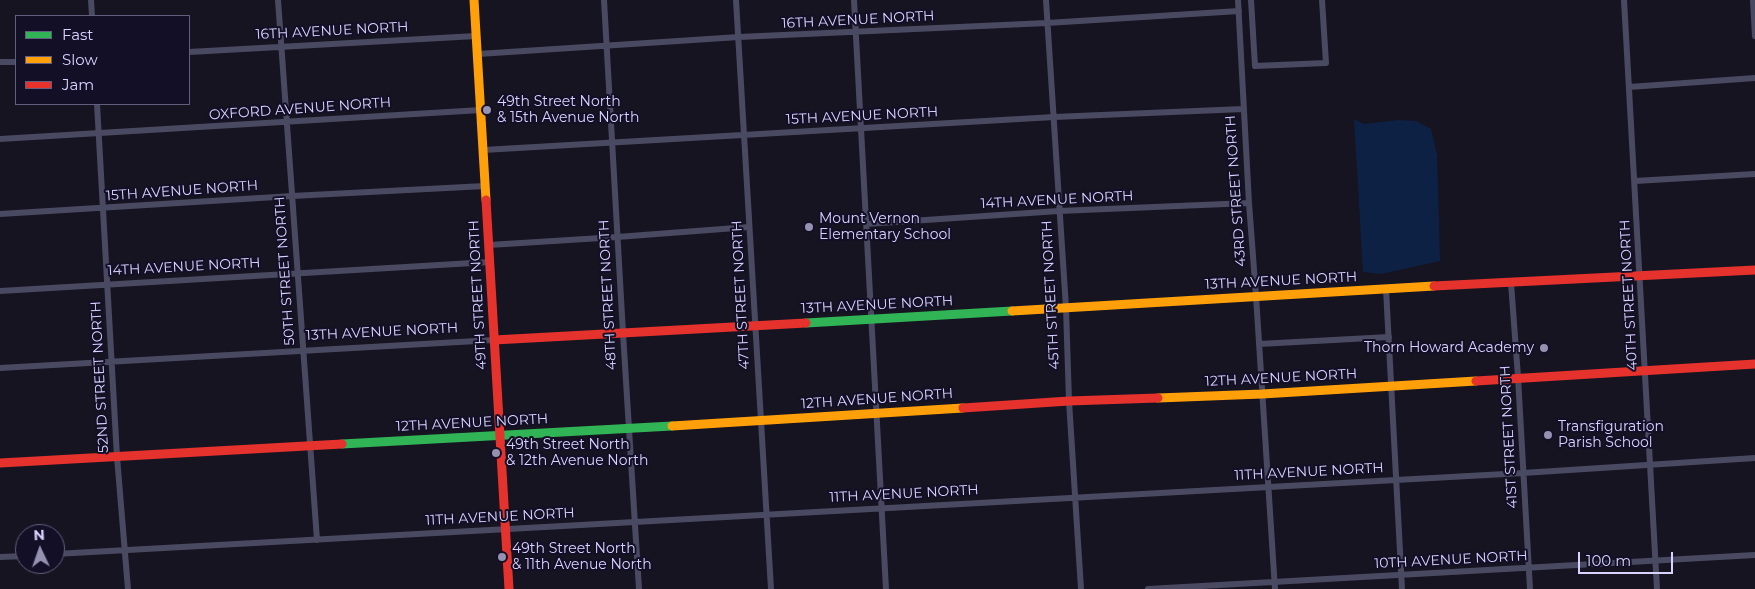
<!DOCTYPE html>
<style>
body{margin:0}
#map{position:relative;width:1755px;height:589px;overflow:hidden;background:#161421;font-family:Montserrat,sans-serif}
canvas{display:block}
.legend{position:absolute;left:15px;top:15px;width:175px;height:90px;box-sizing:border-box;background:#130f26;border:1px solid #625e7d;margin:0;padding:6px 9px;list-style:none;font-size:15px;color:#d9d4ff}
.legend li{display:flex;align-items:center;gap:10px;height:25px}
.legend b{width:25px;border:1px solid #625e7d}
.north{position:absolute;left:15px;top:524px;width:50px;height:50px;box-sizing:border-box;background:#130f26;border:1px solid #625e7d;border-radius:50%;rotate:357deg;font-size:14px;font-weight:700;line-height:20px;text-align:center;color:#d9d4ff}
.north::after{content:'';display:block;margin:auto;width:18px;height:22px;background:#9591b1;clip-path:polygon(50% 0,100% 100%,50% 72%,0 100%)}
.scale{position:absolute;left:1578px;top:552px;width:95px;height:22px;box-sizing:border-box;border:2px solid #d9d4ff;border-top:0;padding-left:6px;font-size:15px;line-height:18px;white-space:nowrap;color:#d9d4ff;-webkit-text-stroke:4px #130f26;paint-order:stroke}
</style>
<div id="map">
<canvas width="1755" height="589"></canvas>
<ul class="legend">
<li><b style="height:6px;background:#30b455"></b>Fast</li>
<li><b style="height:6px;background:#ff9f0a"></b>Slow</li>
<li><b style="height:6px;background:#e5322d"></b>Jam</li>
</ul>
<div class="north">N</div>
<div class="scale">100 m</div>
</div>
<script>
const context = document.querySelector('canvas').getContext('2d');
context.lineJoin = 'round';
function fill(path, color) { context.fillStyle = color; context.fill(path, 'evenodd'); }
const poly = rows => new Path2D(rows.map(r => 'M' + r).join(''));
function stroke(path, color, width, dash) { context.strokeStyle = color; context.lineWidth = width; context.lineCap = dash ? 'butt' : 'round'; context.setLineDash(dash || []); context.stroke(path); }
function drawText(font, color, halo, rows, align = 'center') {
  context.font = font + ' Montserrat,sans-serif'; context.lineWidth = 4; context.setLineDash([]); context.textBaseline = 'middle'; context.strokeStyle = halo; context.fillStyle = color; for (const [text, x, y, turn = 0] of rows) {
    context.save(); context.translate(x, y); context.rotate((+turn || 0) * Math.PI / 180); context.textAlign = isNaN(turn) ? turn : align; if (halo) context.strokeText(text, 0, 0); context.fillText(text, 0, 0); context.restore();
  }
}
fill(poly([
 [1354,119,1364,124,1399,120,1416,121,1431,129,1437,155,1440,261,1381,274,1363,272]
]), '#0d2144');
stroke(poly([
 [91,0,92,16],
 [278,0,317,540],
 [604,0,623,333,639,589],
 [736,0,771,589],
 [854,0,886,589],
 [1046,0,1066,308,1069,401,1081,589],
 [1238,0,1249,203,1256,296,1275,589],
 [1251,0,1255,66,1326,63,1322,0],
 [1624,0,1657,589],
 [1753,0,1755,36],
 [189,52,476,36],
 [478,54,739,37,1047,23,1239,11],
 [0,62,16,62],
 [1629,87,1755,78],
 [97,104,117,457,128,589],
 [0,139,481,110],
 [483,150,1054,117,1243,109],
 [1635,181,1755,174],
 [0,214,292,196,485,186],
 [866,224,1059,211,1249,203],
 [489,245,617,237,749,227],
 [1511,283,1518,377,1530,589],
 [1386,289,1402,589],
 [0,291,490,262],
 [1259,344,1389,337],
 [0,368,494,340],
 [55,554,1523,473,1755,458],
 [0,557,25,556],
 [1148,589,1755,555]
]), '#4a4962', 6);
stroke(poly([
 [806,323,1012,311],
 [342,444,672,426]
]), '#30b455', 9);
stroke(poly([
 [474,0,486,200],
 [1012,311,1434,286],
 [1158,398,1262,394,1476,381],
 [672,426,963,408]
]), '#ff9f0a', 9);
stroke(poly([
 [486,200,509,589],
 [1434,286,1755,270],
 [494,340,806,323],
 [1476,381,1755,364],
 [963,408,1069,401,1158,398],
 [0,463,342,444]
]), '#e5322d', 9);
for (const [x, y, r, color] of [
 [487,110,5,"#9591b1"],
 [809,227,5,"#9591b1"],
 [1544,348,5,"#9591b1"],
 [1548,435,5,"#9591b1"],
 [496,453,5,"#9591b1"],
 [502,557,5,"#9591b1"]
]) { const dot = new Path2D(); dot.arc(x, y, r, 0, 2 * Math.PI); context.fillStyle = color; context.fill(dot); stroke(dot, '#130f26', 2); }
drawText('14px', '#d9d4ff', '#130f26', [
 ["16TH AVENUE NORTH",858,20,-3],
 ["16TH AVENUE NORTH",332,31,-3],
 ["OXFORD AVENUE NORTH",300,109,-4],
 ["15TH AVENUE NORTH",862,116,-3],
 ["15TH AVENUE NORTH",182,191,-4],
 ["43RD STREET NORTH",1236,191,-94],
 ["14TH AVENUE NORTH",1057,200,-3],
 ["14TH AVENUE NORTH",184,267,-3],
 ["50TH STREET NORTH",285,271,-94],
 ["13TH AVENUE NORTH",1281,281,-3],
 ["49TH STREET NORTH",478,295,-93],
 ["48TH STREET NORTH",608,295,-93],
 ["47TH STREET NORTH",741,295,-93],
 ["45TH STREET NORTH",1051,295,-93],
 ["40TH STREET NORTH",1629,295,-93],
 ["13TH AVENUE NORTH",877,305,-3],
 ["13TH AVENUE NORTH",382,332,-3],
 ["52ND STREET NORTH",100,377,-93],
 ["12TH AVENUE NORTH",1281,378,-3],
 ["12TH AVENUE NORTH",877,399,-4],
 ["12TH AVENUE NORTH",472,423,-3],
 ["41ST STREET NORTH",1509,437,-93],
 ["11TH AVENUE NORTH",1309,472,-3],
 ["11TH AVENUE NORTH",904,494,-3],
 ["11TH AVENUE NORTH",500,517,-3],
 ["10TH AVENUE NORTH",1451,560,-3]
]);
drawText('14px', '#d9d4ff', '#130f26', [
 ["49th Street North",497,102],
 ["& 15th Avenue North",497,118],
 ["Mount Vernon",819,219],
 ["Elementary School",819,235],
 ["Thorn Howard Academy",1534,348,"right"],
 ["Transfiguration",1558,427],
 ["Parish School",1558,443],
 ["49th Street North",506,445],
 ["& 12th Avenue North",506,461],
 ["49th Street North",512,549],
 ["& 11th Avenue North",512,565]
], 'left');
</script>
